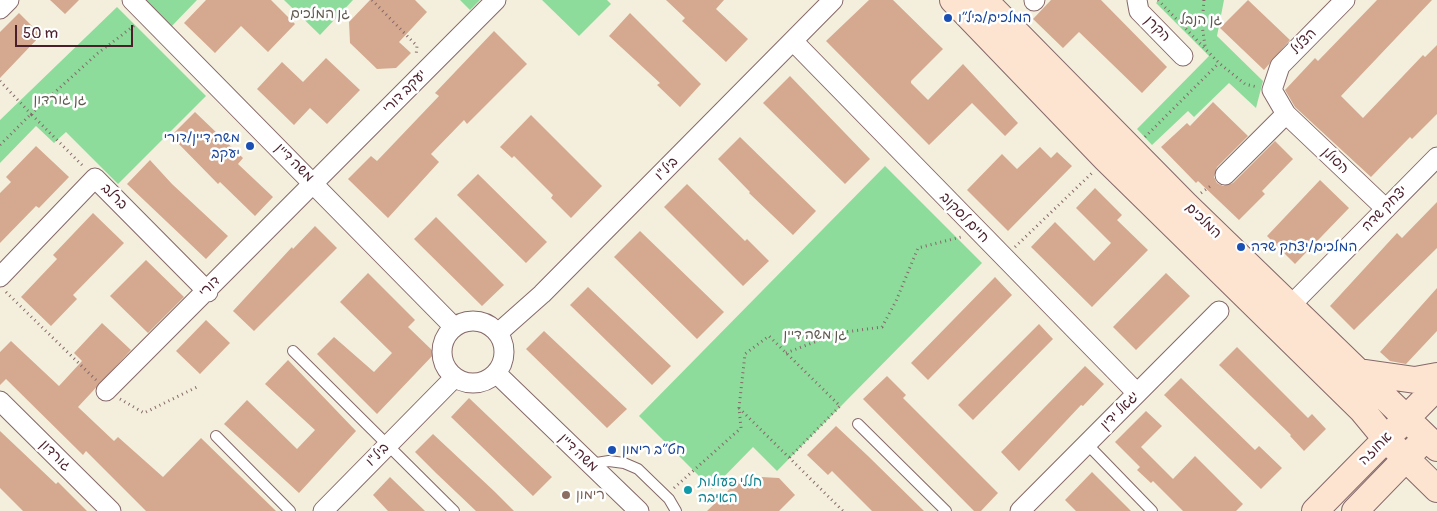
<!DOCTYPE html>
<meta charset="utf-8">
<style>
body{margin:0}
#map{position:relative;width:1437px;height:511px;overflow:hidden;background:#f4efdd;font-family:Pangolin,sans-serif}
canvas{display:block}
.scale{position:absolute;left:15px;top:25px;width:118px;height:22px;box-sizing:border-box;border:2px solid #4a1f2b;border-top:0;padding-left:6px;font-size:15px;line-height:18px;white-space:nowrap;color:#4a1f2b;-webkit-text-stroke:4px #fff;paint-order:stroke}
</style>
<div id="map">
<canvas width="1437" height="511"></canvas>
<div class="scale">50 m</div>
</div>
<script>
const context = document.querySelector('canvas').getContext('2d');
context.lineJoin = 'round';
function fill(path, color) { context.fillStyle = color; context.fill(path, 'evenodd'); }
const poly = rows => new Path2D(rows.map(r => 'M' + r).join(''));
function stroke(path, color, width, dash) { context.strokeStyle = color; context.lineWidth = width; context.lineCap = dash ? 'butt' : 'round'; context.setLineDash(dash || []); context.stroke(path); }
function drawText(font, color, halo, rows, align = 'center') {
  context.font = font + ' Pangolin,"Playpen Sans Hebrew",sans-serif'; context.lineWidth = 5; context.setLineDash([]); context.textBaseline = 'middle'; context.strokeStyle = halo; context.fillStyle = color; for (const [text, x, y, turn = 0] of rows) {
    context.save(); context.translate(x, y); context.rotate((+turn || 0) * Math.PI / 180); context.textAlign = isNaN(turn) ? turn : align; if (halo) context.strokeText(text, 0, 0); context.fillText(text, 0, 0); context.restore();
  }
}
fill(poly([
 [141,0,197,0,169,29],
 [284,0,353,0,320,35],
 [460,0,480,0,470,10],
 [542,0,607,0,611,4,579,36],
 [1159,0,1224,0,1217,36,1263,81,1256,108,1229,83,1194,117,1188,111,1152,145,1137,129,1209,56,1156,3],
 [117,7,206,96,118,184,66,132,54,143,36,126,0,163,0,120],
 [885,166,982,263,777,471,753,447,712,489,639,416]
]), '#8edc9b');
fill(poly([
 [50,0,79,0,65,14],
 [206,0,271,0,295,24,268,52,241,26,215,53,184,23],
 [370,0,415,0,427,12,399,42,411,53,396,68,377,69,350,43,349,22],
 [666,0,724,0,716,9,748,39,726,62,682,21,685,18],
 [869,0,893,0,943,49,911,81,911,83,928,100,963,64,1018,123,1005,136,972,103,929,145,826,41],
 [1051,0,1101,0,1167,67,1142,93,1079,32,1063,48,1033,19],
 [1248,0,1290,40,1264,70,1220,28],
 [1377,0,1432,0,1341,96,1363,118,1423,55,1425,57,1437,45,1437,114,1412,139,1410,137,1371,177,1295,107,1285,90,1315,58,1318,61],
 [19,13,41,35,0,78,0,32],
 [630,13,701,84,680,107,657,85,660,83,609,36],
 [494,31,527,64,467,124,464,120,431,154,439,162,388,218,348,179,371,156,377,161,439,96,435,93],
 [326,58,360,90,327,124,310,108,294,125,257,89,282,62,303,82],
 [790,76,870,159,845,184,763,103],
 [1213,102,1248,136,1217,167,1214,177,1217,183,1223,186,1233,183,1275,141,1293,159,1262,191,1265,194,1239,220,1198,181,1196,183,1161,147,1187,123,1190,126],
 [195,112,243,158,238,164,273,197,255,216,220,182,218,184,171,136],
 [531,115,602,186,571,218,551,198,553,195,514,156,512,158,500,147],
 [740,137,816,211,793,235,749,193,750,192,718,159],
 [36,146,69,177,39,208,36,206,0,243,0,193,11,182,6,177],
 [1040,147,1051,158,1057,152,1072,166,1008,231,967,190,1002,154,1017,169],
 [150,160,172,184,228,236,206,259,127,184],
 [478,174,547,242,526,263,457,195],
 [1320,180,1349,208,1295,264,1267,236],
 [687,184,745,241,747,239,769,261,743,286,664,207],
 [1095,188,1122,215,1117,220,1148,250,1092,307,1031,247,1055,222,1094,261,1111,243,1076,208],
 [1437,202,1437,248,1354,330,1330,306,1397,233,1402,238],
 [93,213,124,243,73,295,77,299,51,326,21,297,57,259,53,255],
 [436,217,504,285,482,306,414,239],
 [315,226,337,248,254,331,233,311,292,247,293,249],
 [640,231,724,312,697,339,614,257],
 [146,260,184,297,148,333,110,296],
 [368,273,415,320,408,327,435,353,377,414,317,354,334,337,374,372,392,353,340,302],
 [1166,273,1190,296,1136,350,1113,327],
 [995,277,1012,295,928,380,911,363],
 [588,287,671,366,652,385,570,305],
 [1437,288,1437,331,1406,364,1390,361,1380,352],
 [206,320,230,343,200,374,176,351],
 [102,323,131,350,78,407,114,441,118,437,163,477,201,438,276,511,146,511,86,451,83,455,6,379,0,385,0,352,11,341,59,386,82,361,74,353],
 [1039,324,1053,339,973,420,958,405],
 [544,331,627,409,607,428,526,349],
 [1237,347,1308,418,1312,414,1326,429,1304,451,1290,436,1291,435,1219,365],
 [288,360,356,431,299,493,224,424,247,400,297,449,315,430,265,384],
 [1085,366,1104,384,1083,406,1081,405,1019,471,1001,452],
 [887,376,906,395,903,398,998,493,981,511,974,511,863,399],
 [1181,378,1255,450,1259,446,1282,468,1261,489,1164,395],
 [469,398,552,477,533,496,451,417],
 [1146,411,1162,426,1141,447,1173,479,1195,456,1243,504,1236,511,1183,511,1153,481,1151,483,1137,470,1140,467,1115,442],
 [836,426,868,456,924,511,872,511,832,471,828,475,807,455],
 [0,431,56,484,58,482,87,511,23,511,0,488],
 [433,434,494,491,514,511,476,511,436,473,415,452],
 [1092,472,1131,511,1076,511,1065,500],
 [743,476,779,478,795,495,779,511,707,511],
 [390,477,425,511,388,511,373,495]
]), '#d5a98f');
const lane = poly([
 [293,351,454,511],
 [858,424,946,511],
 [216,436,290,511],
 [1087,444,1152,511],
 [590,464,609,461,624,463,638,469,669,499,676,511]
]);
const street = poly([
 [132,0,454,327],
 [1137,0,1139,11,1183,56],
 [1345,0,1280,66,1272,90,1286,114,1385,208],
 [1034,1,1035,0],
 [0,9,9,0],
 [793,41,1137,393],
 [1225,175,1286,114],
 [0,277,95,178,208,292],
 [1291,305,1437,157],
 '442 352a31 31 0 1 1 62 0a31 31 0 1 1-62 0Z',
 [498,333,542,294,833,0],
 [496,373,639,511],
 [106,391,496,0],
 [0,401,111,511],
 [323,511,454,378],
 [1020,511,1219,311]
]);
const secondary = poly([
 [953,0,1106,159,1362,410,1386,439,1437,489],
 [984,0,1186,205,1437,448],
 [1359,372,1415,380,1437,376],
 [1315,511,1437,387],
 [1355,511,1417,447]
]);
stroke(lane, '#866869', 12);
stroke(street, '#866869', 21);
stroke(secondary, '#866869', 28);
stroke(poly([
 [372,0,417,46,416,56],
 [1158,0,1219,63,1245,84,1257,87],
 [1204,0,1202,25,1205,46],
 [0,81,31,114,98,53,135,25],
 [1145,137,1219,63],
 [0,145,31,114,84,167],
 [1201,193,1212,185],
 [1015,247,1092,173],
 [6,292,96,380],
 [786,353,838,333,882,327,896,301,918,248,961,237],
 [120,399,144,413,199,386],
 [739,408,843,511],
 [674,488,741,428,739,408,745,354,769,336,840,406,789,458]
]), '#866869', 3, [1, 4]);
stroke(lane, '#fff', 10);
stroke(street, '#fff', 19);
stroke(secondary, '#fde4d0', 26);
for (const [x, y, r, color] of [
 [948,18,5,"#1a4fb4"],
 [250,146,5,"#1a4fb4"],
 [1241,247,5,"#1a4fb4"],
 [612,450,5,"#1a4fb4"],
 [688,490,5,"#0f9aa8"],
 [566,495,5,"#8d6e63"]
]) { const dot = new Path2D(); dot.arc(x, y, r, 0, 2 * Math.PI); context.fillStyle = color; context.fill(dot); stroke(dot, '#fff', 2); }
drawText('14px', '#5e584d', '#fff', [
 ["גן המלכים",320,14],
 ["גן הנבל",1201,20],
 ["גן גורדון",60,100],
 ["גן משה דיין",815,335]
]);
drawText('14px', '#164399', '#fff', [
 ["המלכים/ביל״ו",958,18],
 ["משה דיין/דורי",240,138,"right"],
 ["יעקב",240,154,"right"],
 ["המלכים/יצחק שדה",1251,247],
 ["חט״ב רימון",622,450]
], 'left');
drawText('14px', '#4a1f2b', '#fff', [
 ["הקרן",1157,29,45],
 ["הצליל",1304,42,-46],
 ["יעקב דורי",405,92,-45],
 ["הסולן",1335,161,44],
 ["משה דיין",294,163,45],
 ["ביל\"ו",667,169,-45],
 ["ברלב",114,197,45],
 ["יצחק שדה",1385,209,-45],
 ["חיים לסקוב",964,218,46],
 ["המלכים",1203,221,44],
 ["דורי",210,287,-45],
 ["יגאל ידין",1120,411,-45],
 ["אחוזה",1376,449,-45],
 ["משה דיין",578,453,44],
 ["ביל\"ו",378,455,-45],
 ["גורדון",55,456,45]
]);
drawText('14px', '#0d838f', '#fff', [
 ["חללי פעולות",698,482],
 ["האיבה",698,498]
], 'left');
drawText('14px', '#785e54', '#fff', [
 ["רימון",576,495]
], 'left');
</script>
